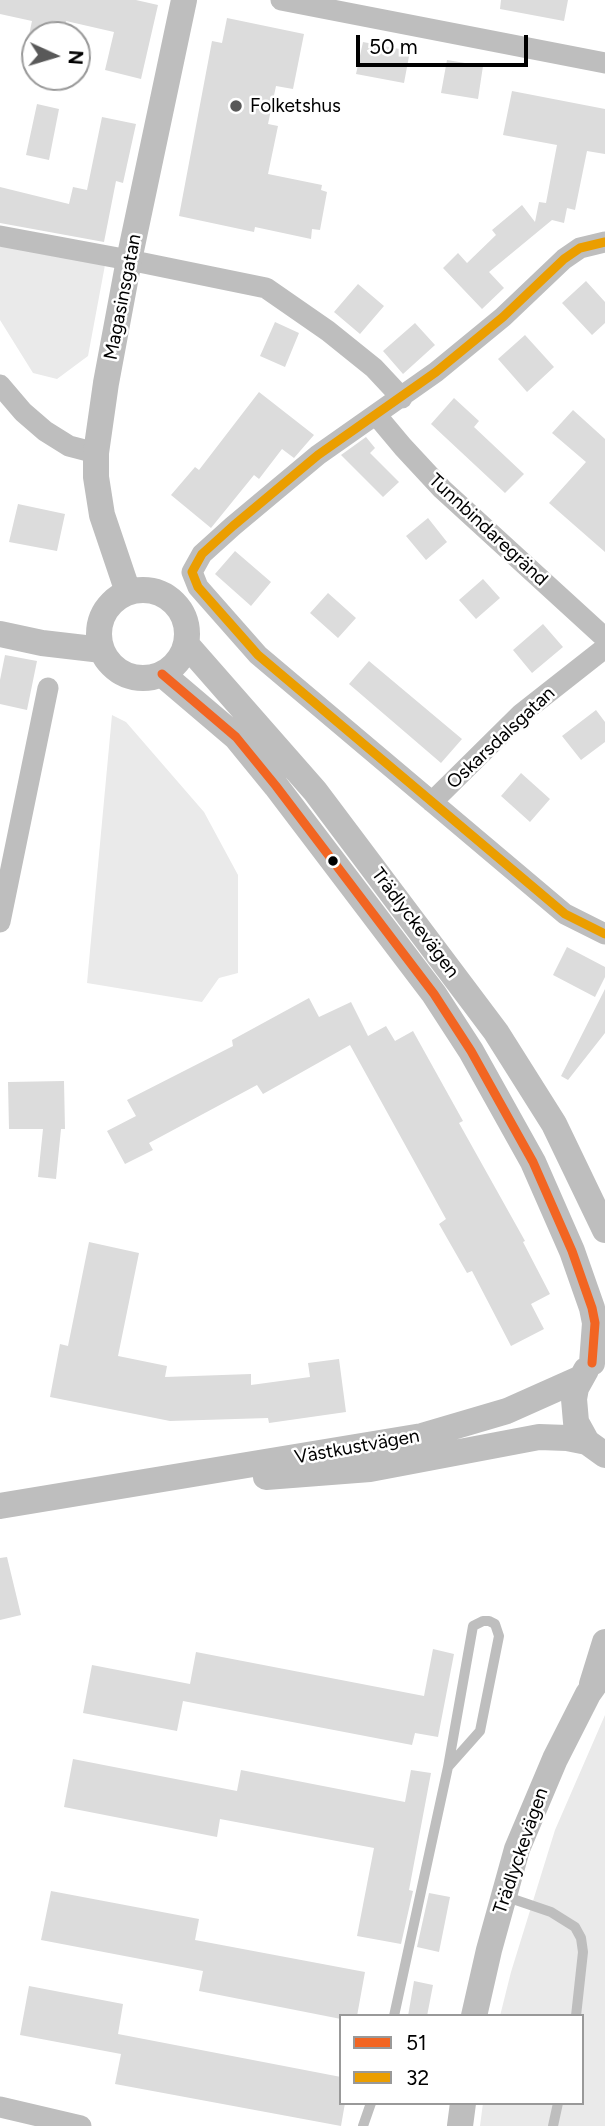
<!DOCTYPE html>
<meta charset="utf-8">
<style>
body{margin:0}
#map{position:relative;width:605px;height:2126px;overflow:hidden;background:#fff;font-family:Figtree,sans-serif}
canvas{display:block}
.legend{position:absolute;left:339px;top:2014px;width:245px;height:91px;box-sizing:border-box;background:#fff;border:2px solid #999;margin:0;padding:9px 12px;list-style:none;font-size:21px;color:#000}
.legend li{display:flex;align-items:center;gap:14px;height:35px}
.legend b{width:35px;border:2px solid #999}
.north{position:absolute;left:21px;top:21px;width:70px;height:70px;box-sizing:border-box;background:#fff;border:2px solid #999;border-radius:50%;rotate:94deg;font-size:19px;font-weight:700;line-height:28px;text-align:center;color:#000}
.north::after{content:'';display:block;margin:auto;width:24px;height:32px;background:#595959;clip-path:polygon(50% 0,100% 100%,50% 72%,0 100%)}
.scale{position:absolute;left:356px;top:35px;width:172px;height:32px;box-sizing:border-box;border:4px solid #000;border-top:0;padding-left:9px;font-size:21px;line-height:24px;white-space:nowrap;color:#000;-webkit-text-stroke:5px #fff;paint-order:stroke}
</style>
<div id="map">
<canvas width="605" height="2126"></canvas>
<ul class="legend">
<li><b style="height:9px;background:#f26522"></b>51</li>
<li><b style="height:9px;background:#eb9e00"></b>32</li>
</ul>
<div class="north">N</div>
<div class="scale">50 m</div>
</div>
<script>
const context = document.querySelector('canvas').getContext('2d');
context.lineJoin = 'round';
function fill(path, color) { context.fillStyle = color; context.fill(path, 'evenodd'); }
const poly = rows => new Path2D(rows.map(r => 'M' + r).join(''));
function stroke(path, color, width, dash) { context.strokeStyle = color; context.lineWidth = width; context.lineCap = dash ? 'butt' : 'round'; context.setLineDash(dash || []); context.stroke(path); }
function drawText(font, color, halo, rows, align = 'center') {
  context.font = font + ' Figtree,sans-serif'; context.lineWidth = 5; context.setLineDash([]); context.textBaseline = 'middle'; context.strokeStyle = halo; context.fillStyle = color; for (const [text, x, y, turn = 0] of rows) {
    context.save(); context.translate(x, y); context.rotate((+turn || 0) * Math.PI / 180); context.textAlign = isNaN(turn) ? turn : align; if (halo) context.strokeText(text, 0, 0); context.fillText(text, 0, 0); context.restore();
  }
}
fill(poly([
 [0,244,105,265,88,356,57,379,33,373,0,320],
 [112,715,126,722,204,812,238,875,238,973,219,978,202,1002,87,983],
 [605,1715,605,2126,480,2126,483,2103,582,2103,582,2016,500,2016,511,1972,555,1830]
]), '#eaeaea');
fill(poly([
 [0,0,136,0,158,5,141,79,105,70,114,32,66,21,65,28,52,25,50,35,29,35,32,21,0,14],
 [501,0,568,0,564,21,500,9],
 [227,18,304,34,293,89,276,86,268,124,278,126,268,174,322,185,321,190,327,192,320,230,312,229,311,239,255,227,254,232,179,216,212,41,222,43],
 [363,42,410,51,404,83,356,74],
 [447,60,483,66,478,99,441,93],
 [512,91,605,109,605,154,587,151,575,210,567,208,564,223,552,220,489,272,504,288,482,309,443,268,458,253,467,263,496,235,492,230,522,205,535,222,539,202,546,203,557,145,503,135],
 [37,104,59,109,49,160,26,155],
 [102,117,136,124,123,183,116,181,104,242,0,223,0,187,69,204,73,187,87,190],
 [586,281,605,302,605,323,592,335,562,303],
 [358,284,384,306,360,334,334,312],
 [275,322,299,333,285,367,260,356],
 [415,323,435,345,403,374,383,351],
 [525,335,554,367,527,392,498,359],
 [259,392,314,435,294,458,282,449,259,479,254,475,211,528,171,495,195,467,199,470],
 [454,398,479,421,474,427,524,474,505,493,431,424],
 [573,410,605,439,605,552,549,503,586,462,552,433],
 [366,437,375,448,370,453,399,482,383,497,341,455],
 [18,504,65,514,57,551,9,542],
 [428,518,447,542,426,560,406,536],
 [235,551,271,582,251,606,215,574],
 [483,579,500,598,476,619,459,600],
 [328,593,356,618,338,638,310,613],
 [543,624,563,647,532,673,513,650],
 [5,655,37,661,27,710,0,704,0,680],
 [369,661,462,739,441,763,349,684],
 [596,710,605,722,605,742,581,760,562,736],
 [521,773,550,799,530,822,501,796],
 [567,947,605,967,605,977,595,997,553,975],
 [605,989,605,1033,568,1080,561,1076],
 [309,998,319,1017,351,1002,368,1036,386,1026,395,1041,413,1031,463,1121,459,1123,525,1241,523,1242,550,1294,531,1304,544,1329,511,1346,472,1271,467,1273,439,1224,446,1219,350,1045,263,1094,257,1085,149,1143,153,1150,125,1164,107,1131,136,1116,127,1100,233,1046,232,1040],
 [64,1081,65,1129,61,1129,56,1179,38,1177,43,1129,9,1129,8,1082],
 [89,1242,139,1253,118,1356,167,1366,165,1377,251,1374,251,1385,310,1377,308,1363,339,1359,346,1412,269,1423,268,1418,170,1421,50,1397,60,1344,68,1346],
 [7,1557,21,1615,0,1620,0,1558],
 [433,1649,454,1654,438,1737,415,1733,412,1745,183,1701,177,1731,83,1713,92,1665,190,1684,196,1652,424,1696],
 [73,1759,237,1791,241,1770,405,1802,411,1770,431,1773,409,1890,413,1891,401,1944,357,1936,374,1848,220,1819,217,1837,64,1807],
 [51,1891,199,1919,195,1940,365,1972,357,2016,341,2016,341,2019,199,1991,203,1971,41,1940],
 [429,1893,450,1897,439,1952,417,1947],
 [414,1981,433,1985,427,2016,408,2016],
 [29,1986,123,2004,118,2034,341,2077,341,2103,345,2103,341,2126,115,2084,121,2054,20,2035]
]), '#dcdcdc');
stroke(poly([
 [504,1896,551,1912,575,1927,581,1938,583,1952,576,2016],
 [394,2016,448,1767,473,1626,483,1621,489,1621,495,1624,499,1636,480,1731,448,1767],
 [363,2126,371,2103],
 [553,2126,558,2103]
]), '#bebebe', 10);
stroke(poly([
 [281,0,605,63],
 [0,236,129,260,266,288,328,331,374,368,402,398],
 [605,242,580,248,564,259,503,317,436,372,318,455,233,526,202,554,192,572,198,587,258,655,565,914,605,934],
 [0,385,23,412,45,431,69,446,96,453],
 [377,416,403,447,442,489,605,638],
 [432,802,521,714,605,648],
 [0,922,48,688],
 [0,2107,81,2126]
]), '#bebebe', 21);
stroke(poly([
 '99 634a44 44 0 1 1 88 0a44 44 0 1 1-88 0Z',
 [128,592,102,515,96,477,96,453,106,383,129,260,184,0],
 [0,634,42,643,102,650],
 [186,644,315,791,496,1032,554,1124,605,1230],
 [162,674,236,737,276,786,434,994,471,1051,533,1162,572,1251,592,1308,595,1323,592,1363],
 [586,1370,576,1388,574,1399,576,1422,587,1442,605,1455],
 [266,1477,370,1469,539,1437,567,1438,587,1442],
 [0,1506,422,1436,507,1411,581,1378],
 [592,1684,605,1642],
 [474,2016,489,1950,517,1849,555,1759,588,1694,605,1670],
 [460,2126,463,2103]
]), '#bebebe', 26);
stroke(poly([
 [162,674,236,737,276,786,434,994,471,1051,533,1162,572,1251,592,1308,595,1323,592,1363]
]), '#f26522', 9);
stroke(poly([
 [605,242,580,248,564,259,503,317,436,372,318,455,233,526,202,554,192,572,198,587,258,655,565,914,605,934]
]), '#eb9e00', 9);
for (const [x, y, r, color] of [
 [236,106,7,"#595959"],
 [333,861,6,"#000"]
]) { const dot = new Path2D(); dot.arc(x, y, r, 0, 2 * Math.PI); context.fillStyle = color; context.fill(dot); stroke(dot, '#fff', 2.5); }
drawText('19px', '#000', '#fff', [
 ["Folketshus",250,106]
], 'left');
drawText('19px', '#000', '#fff', [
 ["Magasinsgatan",123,297,-79],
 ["Tunnbindaregränd",488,530,43],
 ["Oskarsdalsgatan",501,738,-43],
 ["Trädlyckevägen",415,923,53],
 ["Västkustvägen",357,1447,-10],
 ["Trädlyckevägen",521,1851,-71]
]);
</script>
